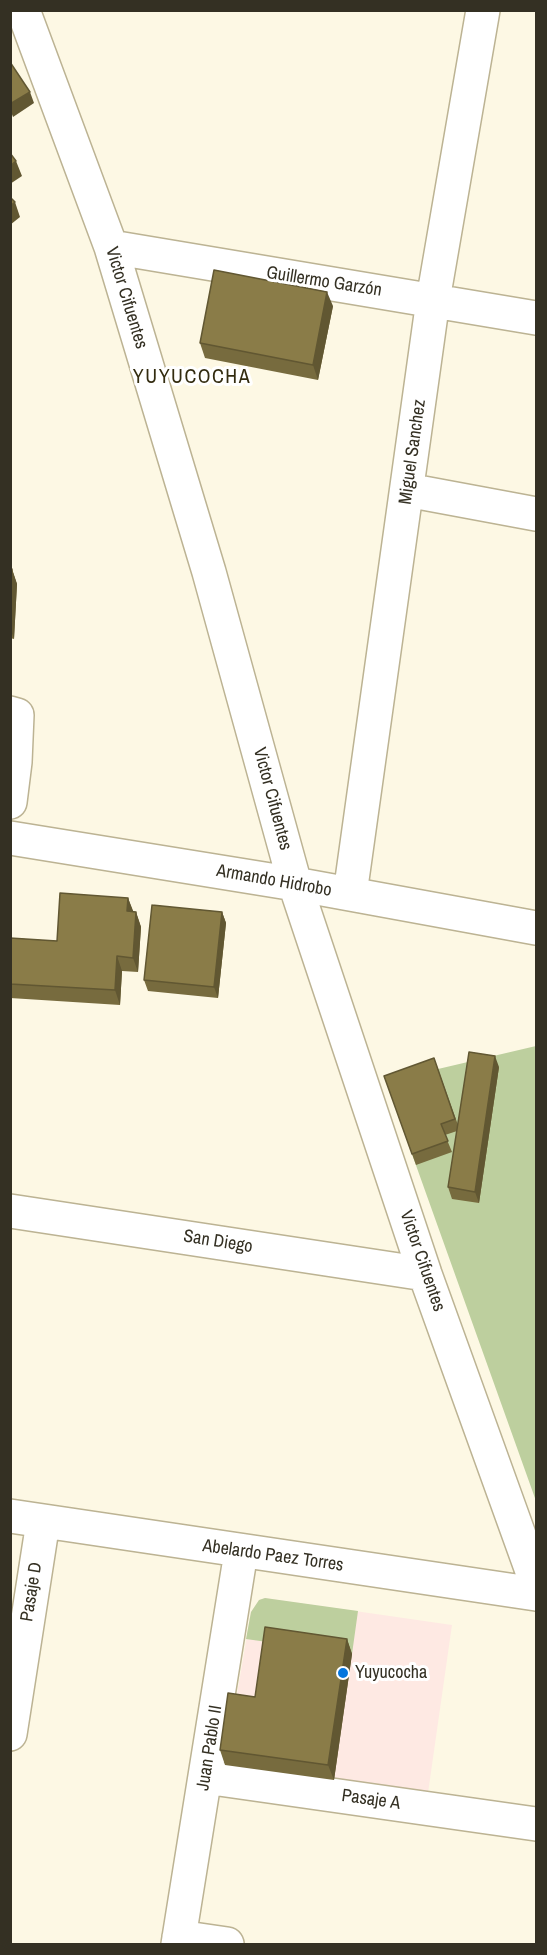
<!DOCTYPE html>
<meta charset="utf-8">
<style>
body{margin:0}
#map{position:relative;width:547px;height:1955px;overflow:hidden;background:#fdf8e4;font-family:"Archivo Narrow",sans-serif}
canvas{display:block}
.frame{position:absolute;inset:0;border:12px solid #343023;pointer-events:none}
</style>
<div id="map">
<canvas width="547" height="1955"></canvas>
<div class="frame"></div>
</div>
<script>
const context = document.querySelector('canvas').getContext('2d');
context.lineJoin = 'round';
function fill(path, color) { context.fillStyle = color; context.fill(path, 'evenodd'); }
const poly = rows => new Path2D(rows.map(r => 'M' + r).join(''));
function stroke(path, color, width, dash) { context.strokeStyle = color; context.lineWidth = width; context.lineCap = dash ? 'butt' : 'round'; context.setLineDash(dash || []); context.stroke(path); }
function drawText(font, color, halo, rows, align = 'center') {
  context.font = font + ' "Archivo Narrow",sans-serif'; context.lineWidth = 6; context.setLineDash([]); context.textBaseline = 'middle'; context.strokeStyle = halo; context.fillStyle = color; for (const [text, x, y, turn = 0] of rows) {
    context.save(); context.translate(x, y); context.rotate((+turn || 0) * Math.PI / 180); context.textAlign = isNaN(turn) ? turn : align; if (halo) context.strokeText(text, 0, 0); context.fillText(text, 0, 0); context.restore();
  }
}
fill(poly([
 [265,1598,452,1625,428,1793,225,1765,251,1612,259,1600]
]), '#fee9e3');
fill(poly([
 [536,1046,536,1501,388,1087,438,1069],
 [265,1598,358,1611,352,1654,246,1639,251,1612,259,1600]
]), '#bdcf9e');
const minor = poly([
 [23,10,111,247,209,572,295,884,425,1274,536,1582],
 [111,247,536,318],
 [407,490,536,514],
 [10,713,17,715,15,762,10,802],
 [10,838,295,884,536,928],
 [350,894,433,300,483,10],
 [10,1211,425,1274],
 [10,1516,536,1594],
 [10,1734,43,1522],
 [205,1777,536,1824],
 [179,1937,227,1944],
 [178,1944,241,1552]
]);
stroke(minor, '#bcb393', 36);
stroke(minor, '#fff', 33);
fill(poly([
 [333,306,318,380,205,358,200,343],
 [10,569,12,569,17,584,14,639,10,638],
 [128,898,133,912,136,912,141,927,138,972,122,971,120,1005,10,998,10,938,57,941],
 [222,912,226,923,218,998,148,991,144,980],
 [434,1058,458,1125,499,1067,479,1203,452,1199,448,1187,457,1131,445,1135,452,1152,416,1165,412,1154],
 [347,1639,352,1654,334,1780,225,1765,220,1750,255,1697]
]), '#776b3e');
fill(poly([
 [30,92,34,103,13,117,10,109,10,104],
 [16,161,22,176,10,184,10,166],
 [15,202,20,217,10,225,10,206],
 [327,292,333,306,318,380,313,365],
 [12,569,17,584,14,639,10,628,10,595],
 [128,898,134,913,127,911],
 [136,912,141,927,138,972,133,958],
 [222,912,226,923,218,998,214,987],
 [117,956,122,971,120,1005,115,990],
 [495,1056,499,1067,479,1203,475,1192],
 [347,1639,352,1654,334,1780,328,1765]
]), '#615732');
const building = poly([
 [10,62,30,92,10,104,10,62],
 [10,153,16,161,10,166,10,153],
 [10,197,15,202,10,206,10,197],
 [214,270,327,292,313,365,200,343,214,270],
 [10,569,12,569,10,595,10,569],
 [60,893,128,898,127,911,136,912,133,958,117,956,115,990,10,984,10,938,57,941,60,893],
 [152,905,222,912,214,987,144,980,152,905],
 [469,1052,495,1056,475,1192,448,1187,469,1052],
 [434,1058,455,1119,441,1124,448,1141,412,1154,384,1076,434,1058],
 [265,1627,347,1639,328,1765,220,1750,228,1693,255,1697,265,1627]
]);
fill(building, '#8a7c48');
stroke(building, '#615732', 1.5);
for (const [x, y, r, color] of [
 [343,1673,6,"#0576dd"]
]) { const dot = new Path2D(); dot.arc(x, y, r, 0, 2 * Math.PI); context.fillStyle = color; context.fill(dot); stroke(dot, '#fff', 2); }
drawText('18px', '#343023', '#fff', [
 ["Guillermo Garzón",324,282,9],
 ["Victor Cifuentes",126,298,73],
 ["Miguel Sanchez",413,452,-82],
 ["Victor Cifuentes",272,799,75],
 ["Armando Hidrobo",274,881,10],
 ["San Diego",218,1242,9],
 ["Victor Cifuentes",422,1261,71],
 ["Abelardo Paez Torres",273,1556,8],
 ["Pasaje D",32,1592,-81],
 ["Juan Pablo II",210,1748,-81],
 ["Pasaje A",371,1800,8]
]);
drawText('18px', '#343023', '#fff', [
 ["Yuyucocha",355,1673]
], 'left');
context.letterSpacing = '1.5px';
drawText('20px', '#332c10', '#fff', [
 ["YUYUCOCHA",192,378]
]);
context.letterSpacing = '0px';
</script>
